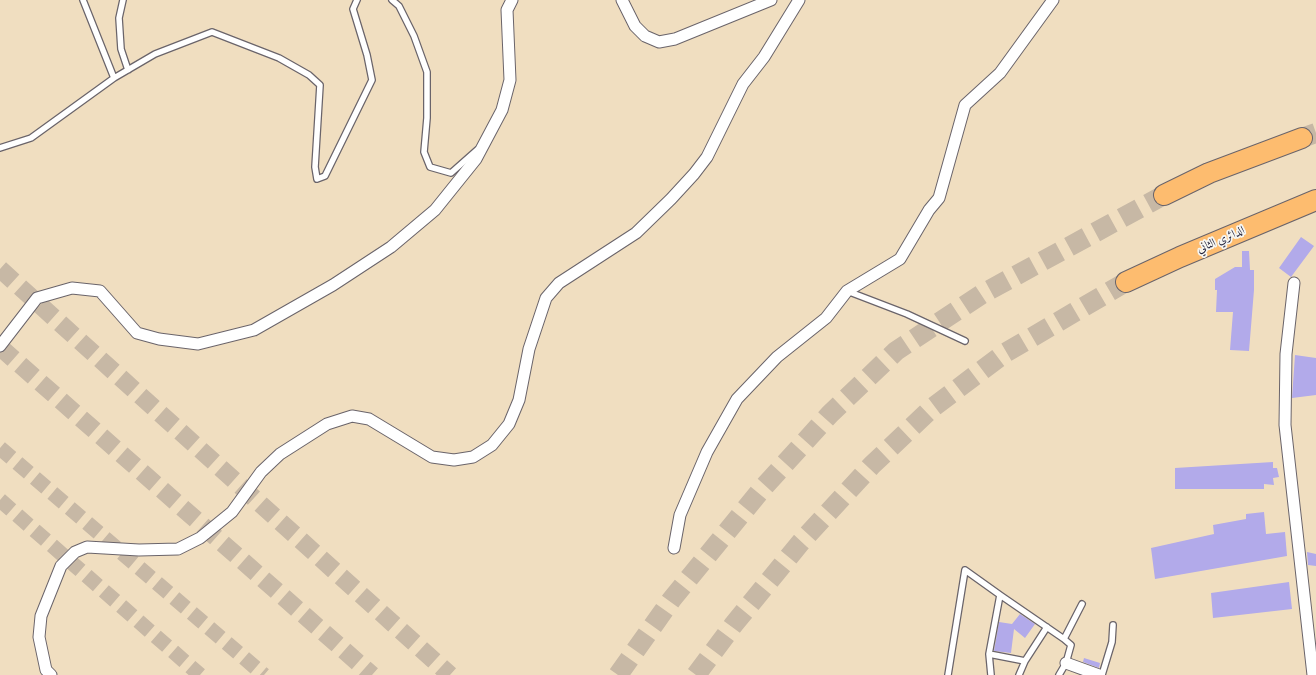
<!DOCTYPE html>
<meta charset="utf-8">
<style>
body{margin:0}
canvas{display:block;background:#f0dec0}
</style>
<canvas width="1316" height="675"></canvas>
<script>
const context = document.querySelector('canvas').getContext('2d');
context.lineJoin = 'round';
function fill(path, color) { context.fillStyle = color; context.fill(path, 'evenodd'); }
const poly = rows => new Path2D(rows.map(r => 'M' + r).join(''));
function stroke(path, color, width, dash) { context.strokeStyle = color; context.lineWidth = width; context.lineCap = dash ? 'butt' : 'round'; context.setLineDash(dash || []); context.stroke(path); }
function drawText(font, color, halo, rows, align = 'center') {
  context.font = font + ' "IM FELL French Canon",Amiri,serif'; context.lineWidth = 3.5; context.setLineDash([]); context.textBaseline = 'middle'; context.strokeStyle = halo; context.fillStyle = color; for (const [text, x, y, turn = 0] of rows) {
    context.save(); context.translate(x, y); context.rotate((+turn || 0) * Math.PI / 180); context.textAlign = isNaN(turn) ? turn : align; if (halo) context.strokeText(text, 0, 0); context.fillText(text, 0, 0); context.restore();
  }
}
fill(poly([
 [1301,237,1314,246,1291,277,1279,268],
 [1242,251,1249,251,1250,270,1254,270,1254,290,1249,351,1230,350,1233,312,1216,312,1217,290,1215,290,1215,279,1235,267,1242,267],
 [1295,355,1316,358,1316,395,1292,398],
 [1273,462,1273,468,1277,468,1279,477,1273,478,1274,485,1264,484,1264,489,1175,489,1175,468],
 [1264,512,1266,534,1285,532,1287,556,1155,579,1151,548,1214,534,1213,525,1246,519,1246,514],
 [1307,552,1316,554,1316,566,1308,565],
 [1289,582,1292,609,1213,618,1211,593],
 [1020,614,1035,624,1025,638,1014,629,1011,653,994,651,999,622,1012,624],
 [1084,658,1100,663,1099,668,1083,662]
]), '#b2aaea');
stroke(poly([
 [0,448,264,675],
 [0,500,200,675]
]), '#c7b8a5', 15, [15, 8]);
stroke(poly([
 [0,269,450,675],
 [0,347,372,675]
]), '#c7b8a5', 18, [18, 9]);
stroke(poly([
 [1302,138,1316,133],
 [618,675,672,599,761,490,830,414,896,351,982,294,1164,195],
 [696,675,734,624,801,542,872,465,932,408,1005,353,1126,282]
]), '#c7b8a5', 20, [20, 10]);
const service = poly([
 [83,0,114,78,155,54,212,32,279,58,309,75,320,85,315,167,317,179,325,176,372,80,367,55,353,9,357,0],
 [123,0,119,18,121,49,128,70],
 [392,0,399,6,414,36,427,72,427,118,424,152,430,167,451,173,477,150],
 [0,148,31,138,114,78],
 [847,291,907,314,965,341],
 [989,654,1025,661],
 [948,675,965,570,1000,595],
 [991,675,989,654,1000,595,1064,639],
 [1019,675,1025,661,1047,627],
 [1059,675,1066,663,1071,645,1064,639,1082,604],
 [1102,675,1112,642,1113,625]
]);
const minor = poly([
 [622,0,635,26,645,36,659,42,675,39,771,0],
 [1294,283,1286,354,1285,425,1313,675],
 [0,346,37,298,72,288,100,291,137,333,159,339,198,344,254,330,333,285,391,247,435,210,476,159,502,110,510,80,507,10,512,0],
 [674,548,680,515,707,452,737,399,777,357,826,318,847,291,900,259,929,210,939,198,965,105,1000,73,1053,0],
 [1066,663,1099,675],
 [51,675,46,670,39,637,41,616,61,566,75,552,87,547,139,550,178,549,200,538,232,512,261,472,280,454,327,424,352,416,369,419,432,457,454,460,473,457,492,445,509,424,519,400,529,349,546,298,559,283,636,233,671,199,694,174,707,157,743,84,764,57,799,0]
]);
const motorway = poly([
 [1164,195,1209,173,1302,138],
 [1126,282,1180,257,1316,200]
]);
stroke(service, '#6a646a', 8);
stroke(minor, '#6a646a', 13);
stroke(motorway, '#6a646a', 22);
stroke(service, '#fff', 5.5);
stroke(minor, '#fff', 11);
stroke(motorway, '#fdbc6f', 20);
drawText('12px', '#22223b', '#f6f6f2', [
 ["الدائري الثاني",1221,240,-23]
]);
</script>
